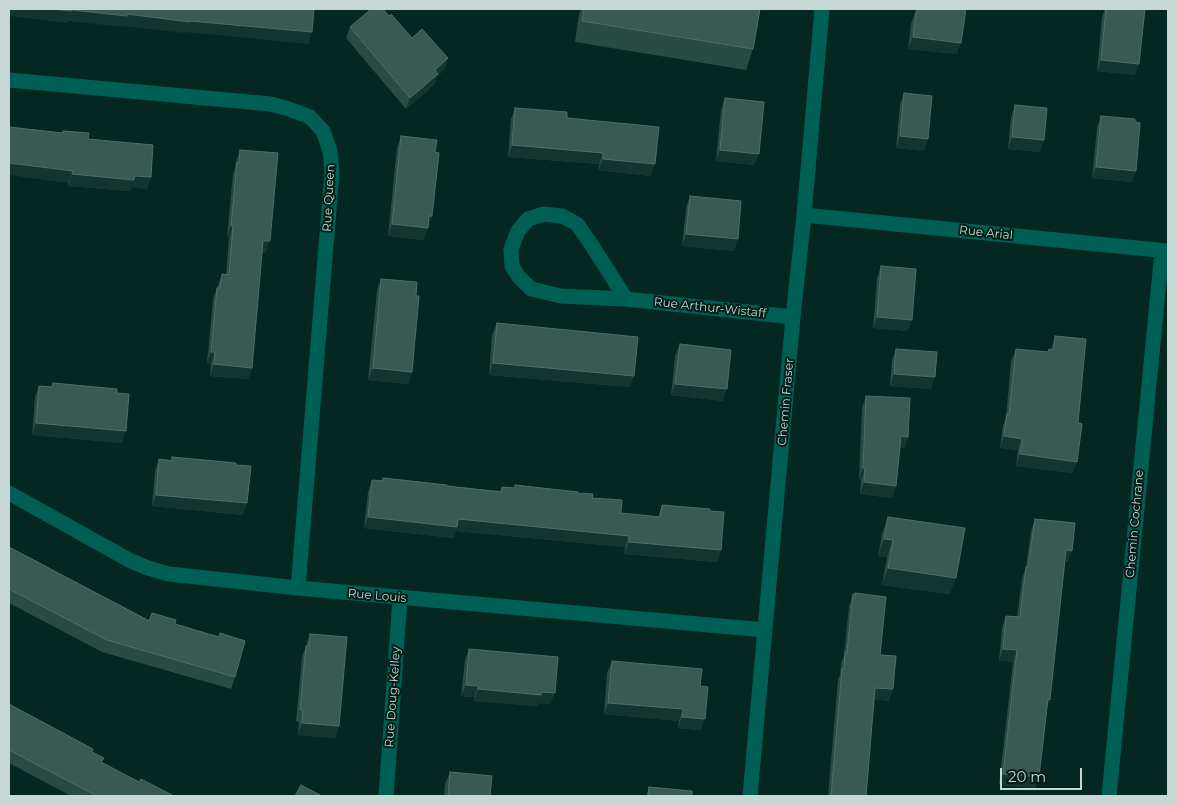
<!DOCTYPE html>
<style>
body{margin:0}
#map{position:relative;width:1177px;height:805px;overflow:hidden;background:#042721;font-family:Montserrat,sans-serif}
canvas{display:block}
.frame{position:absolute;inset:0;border:10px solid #c6d8d4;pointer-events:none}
.scale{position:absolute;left:1000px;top:768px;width:82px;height:22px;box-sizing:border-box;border:2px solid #c6d8d4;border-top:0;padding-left:6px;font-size:15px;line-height:18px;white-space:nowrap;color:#c6d8d4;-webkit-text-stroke:4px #001d18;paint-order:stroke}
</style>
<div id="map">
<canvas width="1177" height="805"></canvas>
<div class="frame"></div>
<div class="scale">20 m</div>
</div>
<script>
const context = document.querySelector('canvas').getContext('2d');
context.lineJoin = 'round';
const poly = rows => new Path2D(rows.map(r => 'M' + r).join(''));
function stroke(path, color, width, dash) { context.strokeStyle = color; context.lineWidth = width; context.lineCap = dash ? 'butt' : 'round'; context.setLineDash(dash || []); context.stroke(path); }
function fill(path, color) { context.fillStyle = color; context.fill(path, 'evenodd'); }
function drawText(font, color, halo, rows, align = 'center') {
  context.font = font + ' Montserrat,sans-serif'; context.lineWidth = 4; context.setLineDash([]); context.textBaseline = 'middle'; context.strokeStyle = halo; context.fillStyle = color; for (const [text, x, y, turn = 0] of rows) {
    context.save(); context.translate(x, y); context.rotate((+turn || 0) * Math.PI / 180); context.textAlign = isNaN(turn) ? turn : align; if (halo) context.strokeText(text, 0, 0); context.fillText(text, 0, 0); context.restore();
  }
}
stroke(poly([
 [9,80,271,104,289,109,310,117,323,131,330,151,332,173,298,588],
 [804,215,1168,251],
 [626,299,591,244,577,224,562,216,544,214,528,219,518,231,511,249,512,266,519,277,531,289,561,296,626,299,793,317],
 [9,493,129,560,148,568,169,574,298,588,765,630],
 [386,796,400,598],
 [750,796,793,317,804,215,822,9],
 [1109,796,1162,251]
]), '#005f54', 15);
fill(poly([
 [581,9,760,9,753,49,746,70,575,42,579,14],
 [916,9,966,9,957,54,908,49,911,24],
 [1105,9,1106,9,1135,75,1097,71,1102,17],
 [389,16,412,38,448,58,444,70,437,76,434,85,406,109,346,38,350,27],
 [904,93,924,151,896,148,900,105],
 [725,98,754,165,716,161,721,110],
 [1015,105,1040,152,1008,149,1011,117],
 [515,108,567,118,651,176,598,170,599,164,508,157,511,119],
 [1101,116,1136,171,1131,182,1092,178,1097,128],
 [63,131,88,139,151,177,147,189,132,187,130,191,68,186,68,183,62,133],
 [401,136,432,216,423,240,388,236,397,147],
 [240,150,266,253,262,253,252,368,248,379,210,376,211,364,207,363,213,299,222,274,226,275,229,237,227,237,233,174,235,168,236,162],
 [690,196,734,251,682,246,686,208],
 [881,266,908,331,873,328,877,278],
 [381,279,416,296,412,372,408,384,368,380,377,290],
 [497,323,630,387,489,375,492,335],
 [1055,336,1078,423,1077,462,1072,473,1016,466,1018,450,1000,448,1003,425,1006,417,1011,361,1016,349,1047,352,1049,349,1051,349],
 [680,344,723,401,671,395,675,356],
 [896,349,931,389,890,386,892,361],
 [53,383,122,443,32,435,35,397,39,386,52,387],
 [866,396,908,437,904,448,900,448,896,486,892,498,860,494,861,480,859,480,862,408],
 [172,457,243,515,152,506,155,471,159,459,171,460],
 [383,478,447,486,500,491,502,487,514,488,515,485,577,493,592,498,621,513,658,517,662,505,710,511,721,550,717,562,624,554,625,547,456,531,453,538,364,528,368,492,372,480,382,481],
 [888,517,950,594,882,585,887,557,878,556,882,534],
 [1035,519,1068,562,1065,562,1046,710,1039,777,1035,788,999,785,1013,662,999,660,1002,628,1006,616,1017,617,1022,578,1026,567,1031,531],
 [9,547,149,620,152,613,175,624,235,677,231,689,102,652,9,603],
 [855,593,880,655,889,701,874,699,866,796,828,796,838,680,840,675,841,663,844,656,849,606,853,594,855,595],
 [310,634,339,726,335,738,298,735,299,722,296,721,302,657],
 [469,649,550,704,538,703,537,706,474,701,474,697,461,696,465,660],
 [612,661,700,686,701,730,678,728,679,721,604,714,607,673],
 [9,704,93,749,92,752,102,763,139,782,174,796,71,796,9,763],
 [450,772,490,796,444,796,445,784],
 [649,787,692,796,646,796]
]), '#2a4a44');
fill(poly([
 [9,9,51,9,72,10,127,14,190,21,312,32,308,44,186,32,185,33,123,26,122,27,68,21,67,23,9,16],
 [913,37,961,43,957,54,908,49],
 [448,58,444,70,437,76,434,85,406,109,410,98,435,70],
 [1101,60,1139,64,1135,75,1097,71],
 [900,136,928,139,924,151,896,148],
 [1012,137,1044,140,1040,152,1008,149],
 [512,145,603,153,599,164,508,157],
 [720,150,759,154,754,165,716,161],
 [603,159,655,164,651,176,598,170],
 [9,163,73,171,68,183,9,175],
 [1096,167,1136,171,1131,182,1092,178],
 [72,174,135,176,151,177,147,189,132,187,130,191,68,186],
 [429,216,432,216,428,228],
 [392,224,428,228,423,240,388,236],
 [231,226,233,226,229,237,227,237],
 [686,234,738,239,734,251,682,246],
 [263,241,270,241,266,253,259,252],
 [877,317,912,320,908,331,873,328],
 [211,352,215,352,211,364,207,363],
 [493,363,634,376,630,387,489,375],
 [214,364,252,368,248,379,210,376],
 [373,368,412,372,408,384,368,380],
 [894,374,935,377,931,389,890,386],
 [675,384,727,389,723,401,671,395],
 [36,423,126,431,122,443,32,435],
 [901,436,908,437,904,448,897,448],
 [1004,436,1022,439,1018,450,1000,448],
 [1020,454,1077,462,1072,473,1016,466],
 [863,468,865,468,861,480,859,480],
 [864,482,896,486,892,498,860,494],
 [156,495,247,503,243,515,152,506],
 [368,517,458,519,629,536,625,547,456,531,453,538,364,528],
 [884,539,893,540,887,557,878,556],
 [629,542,721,550,717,562,624,554],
 [1066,550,1072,551,1068,562,1062,561],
 [888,568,956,578,950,594,882,585],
 [1003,649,1017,650,1013,662,999,660],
 [466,685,478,686,474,697,461,696],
 [875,688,893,689,889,701,871,699],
 [478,689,541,692,555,693,550,704,538,703,537,706,474,701],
 [1048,699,1050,700,1046,711],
 [608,703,683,709,679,721,604,714],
 [682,717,705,719,701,730,678,728],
 [302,723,339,726,335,738,298,735],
 [1003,774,1039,777,1035,788,999,785]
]), '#14352f');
const building = poly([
 [51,9,314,9,312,32,190,21,190,22,127,14,127,16,72,10,71,11,51,9],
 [371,9,383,9,389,16,391,14,412,38,422,29,448,58,435,70,438,74,410,98,350,27,371,9],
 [584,9,760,9,753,49,582,21,584,9],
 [918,9,966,9,961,43,913,37,916,13,917,13,918,9],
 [1106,9,1145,9,1139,64,1101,60,1106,9],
 [904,93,932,96,928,139,900,136,904,93],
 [725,98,764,102,759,154,720,150,725,98],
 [1015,105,1047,108,1044,140,1012,137,1015,105],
 [515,108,567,112,567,118,659,127,655,164,603,159,603,153,512,145,515,108],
 [1101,116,1135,119,1135,122,1140,123,1136,171,1096,167,1101,116],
 [9,127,63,133,63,131,89,133,88,139,153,145,151,177,135,176,134,180,72,174,73,171,9,163,9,127],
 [401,136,437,140,435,152,439,153,432,216,429,216,428,228,392,224,401,136],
 [240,150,278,153,270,241,263,241,252,368,214,364,215,352,211,352,217,288,220,288,222,274,229,275,233,226,231,226,234,195,237,162,239,163,240,150],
 [690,196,741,201,738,239,686,234,690,196],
 [881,266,916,269,912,320,877,317,881,266],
 [381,279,417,282,416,296,419,296,412,372,373,368,381,279],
 [497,323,638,337,634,376,493,363,497,323],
 [1055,336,1086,339,1078,423,1082,424,1077,462,1020,454,1022,439,1004,436,1007,413,1009,414,1016,349,1048,352,1049,349,1054,350,1055,336],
 [680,344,731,350,727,389,675,384,680,344],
 [896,349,937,352,935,377,894,374,896,349],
 [53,383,117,389,117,393,129,394,126,431,36,423,39,386,52,387,53,383],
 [866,396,910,398,908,437,901,436,896,486,864,482,865,468,863,468,866,396],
 [172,457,236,463,236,465,251,466,247,503,156,495,159,459,172,461,172,457],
 [383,478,447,485,447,486,501,492,502,487,515,488,515,485,578,492,577,493,593,494,592,498,622,500,621,513,660,517,662,505,710,509,710,511,724,512,721,550,629,542,629,536,458,519,457,527,368,517,372,480,383,481,383,478],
 [888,517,965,528,956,578,888,568,893,540,884,539,888,517],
 [1035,519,1075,523,1072,551,1066,550,1050,700,1048,699,1039,777,1003,774,1017,650,1003,649,1006,616,1020,617,1026,567,1028,567,1035,519],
 [9,547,149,621,152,613,176,620,175,624,219,637,220,633,245,641,235,677,107,640,9,589,9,547],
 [855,593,886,597,880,655,896,656,893,689,875,688,866,796,831,796,842,669,844,669,845,652,847,652,853,594,855,595,855,593],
 [310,634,347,637,339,726,302,723,303,710,300,710,306,646,309,646,310,634],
 [469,649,558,657,555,693,541,692,541,695,478,689,478,686,466,685,469,649],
 [612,661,702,669,700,686,708,687,705,719,682,717,683,709,608,703,612,661],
 [9,704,93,749,92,752,104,758,101,762,139,782,141,779,174,796,97,796,9,750,9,704],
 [450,772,492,776,490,796,448,796,450,772],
 [301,785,322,796,295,796,301,785],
 [649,787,692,791,692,796,648,796,649,787]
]);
fill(building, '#3b5953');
stroke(building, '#506d68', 1);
drawText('12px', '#c6d8d4', '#001d18', [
 ["Rue Queen",329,198,-87],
 ["Rue Arial",986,233,6],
 ["Rue Arthur-Wistaff",710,308,6],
 ["Chemin Fraser",786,402,-85],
 ["Chemin Cochrane",1135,524,-85],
 ["Rue Louis",377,596,5],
 ["Rue Doug-Kelley",393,697,-86]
]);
</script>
